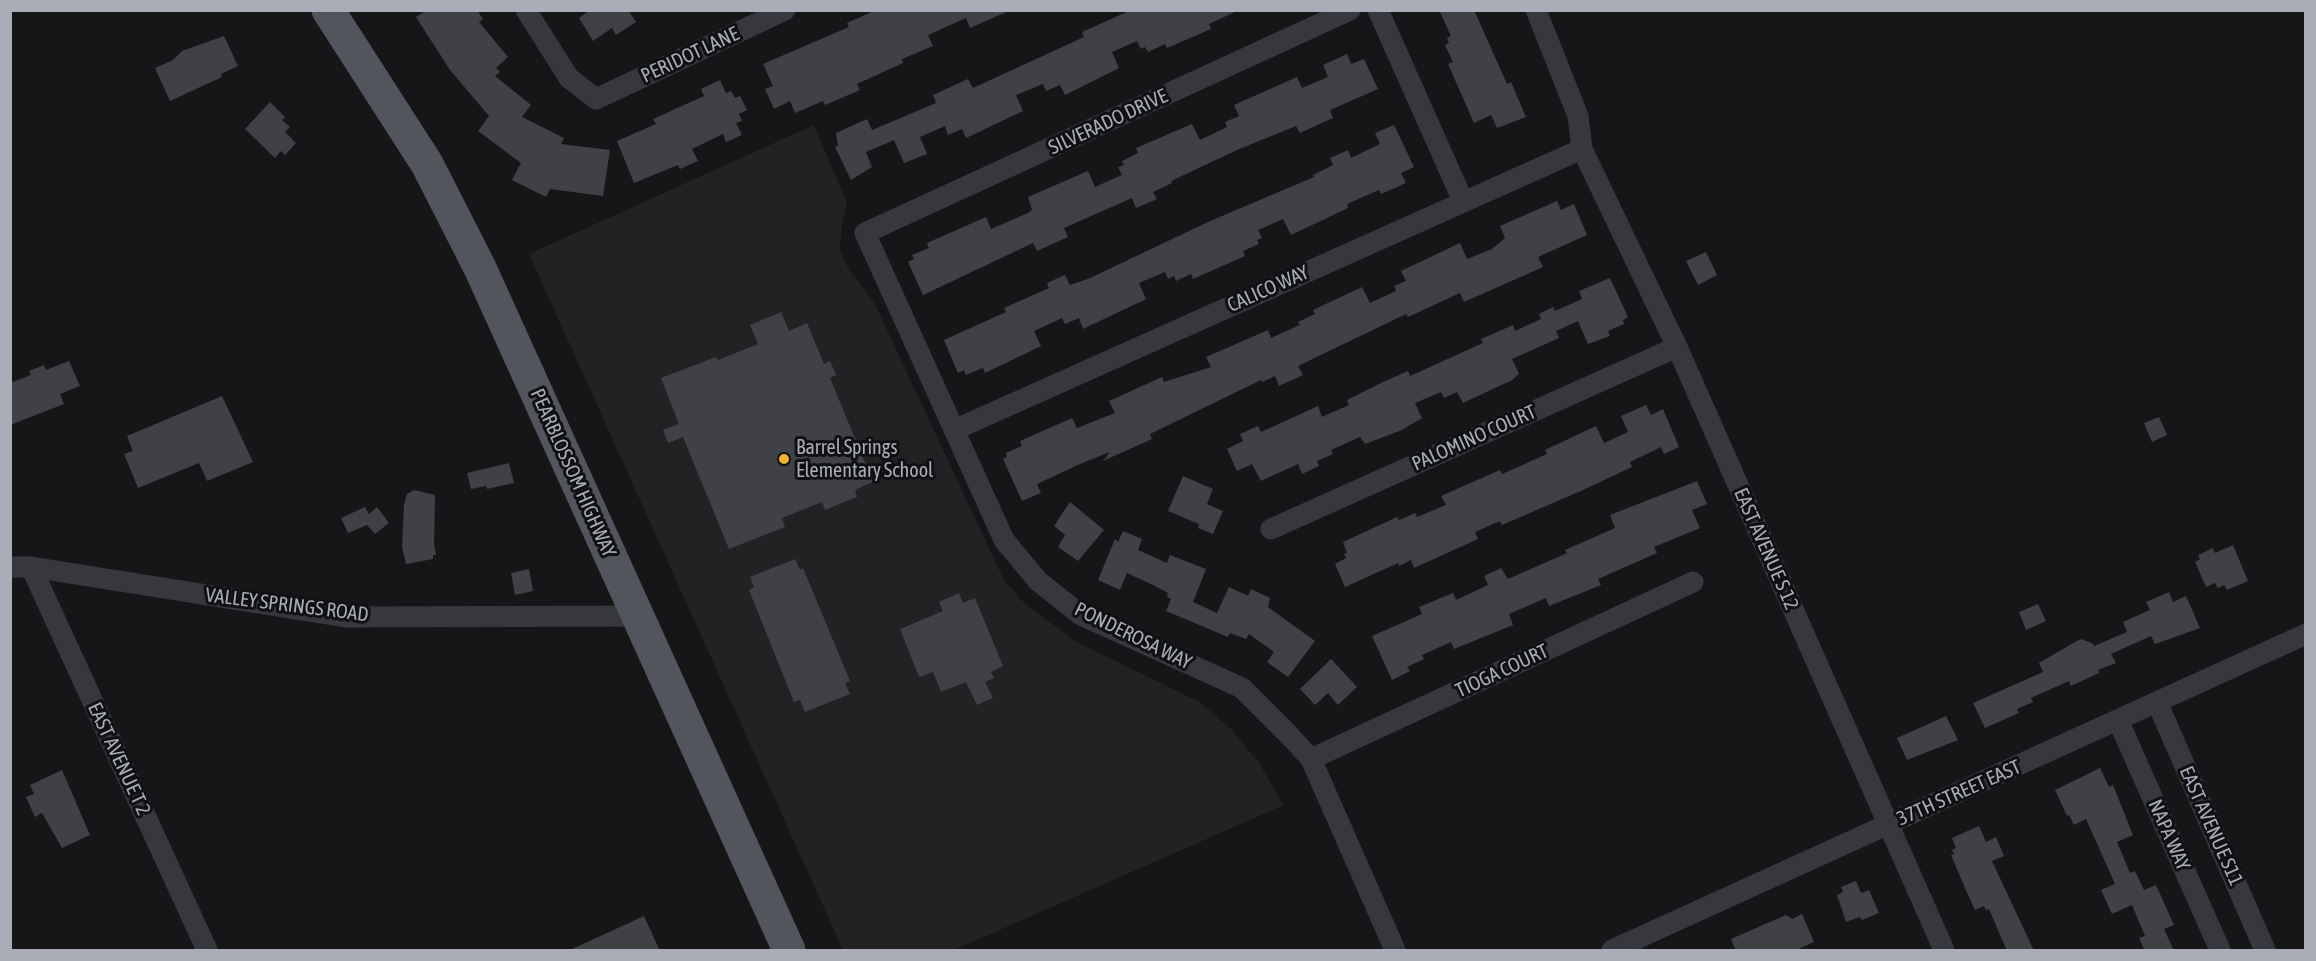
<!DOCTYPE html>
<style>
body{margin:0}
#map{position:relative;width:2316px;height:961px;overflow:hidden;background:#161618;font-family:"Asap Condensed",sans-serif}
canvas{display:block}
.frame{position:absolute;inset:0;border:12px solid #a8adb8;pointer-events:none}
</style>
<div id="map">
<canvas width="2316" height="961"></canvas>
<div class="frame"></div>
</div>
<script>
const context = document.querySelector('canvas').getContext('2d');
context.lineJoin = 'round';
function fill(path, color) { context.fillStyle = color; context.fill(path, 'evenodd'); }
const poly = rows => new Path2D(rows.map(r => 'M' + r).join(''));
function stroke(path, color, width, dash) { context.strokeStyle = color; context.lineWidth = width; context.lineCap = dash ? 'butt' : 'round'; context.setLineDash(dash || []); context.stroke(path); }
function drawText(font, color, halo, rows, align = 'center') {
  context.font = font + ' "Asap Condensed",sans-serif'; context.lineWidth = 6; context.setLineDash([]); context.textBaseline = 'middle'; context.strokeStyle = halo; context.fillStyle = color; for (const [text, x, y, turn = 0] of rows) {
    context.save(); context.translate(x, y); context.rotate((+turn || 0) * Math.PI / 180); context.textAlign = isNaN(turn) ? turn : align; if (halo) context.strokeText(text, 0, 0); context.fillText(text, 0, 0); context.restore();
  }
}
fill(poly([
 [814,125,847,203,842,223,840,250,849,270,874,302,1004,580,1025,604,1077,642,1201,703,1232,730,1259,763,1284,805,954,950,843,950,529,254]
]), '#222225');
fill(poly([
 [427,10,477,10,483,19,479,22,508,57,496,68,500,72,495,76,531,105,522,117,564,138,561,144,610,150,603,196,550,189,546,197,512,180,521,163,478,131,489,116,450,70,416,17],
 [590,10,628,10,636,22,616,35,612,28,593,41,579,18],
 [876,10,1011,10,970,28,966,18,928,35,933,46,902,59,903,63,857,84,860,90,825,105,823,101,795,113,790,101,774,109,765,89,773,86,763,64,849,27,847,23],
 [1131,10,1239,10,1209,24,1211,29,1167,48,1165,44,1148,52,1145,47,1141,49,1137,41,1112,52,1119,68,1065,95,1060,85,1046,91,1043,84,1016,95,1023,111,966,138,962,129,948,135,945,126,920,137,927,154,904,163,894,140,866,152,872,167,851,180,835,147,838,146,836,133,867,119,872,130,936,103,933,95,968,79,973,88,1084,37,1082,32],
 [1439,10,1474,10,1507,84,1511,82,1526,117,1497,128,1491,115,1474,123,1448,64,1453,62,1445,45,1449,43,1447,38,1451,36],
 [224,36,238,66,221,74,222,77,170,101,155,68,173,60,182,51],
 [1347,54,1351,64,1364,59,1378,89,1330,110,1333,118,1300,133,1296,126,1237,150,1171,181,1172,183,1153,192,1157,199,1136,208,1132,198,1064,228,1068,237,1037,251,1033,243,923,295,908,262,914,259,912,255,929,248,927,243,986,217,991,229,1028,213,1032,210,1028,197,1088,171,1095,187,1122,175,1118,167,1124,165,1122,161,1138,153,1136,148,1192,124,1200,140,1227,127,1225,122,1239,116,1234,105,1297,77,1302,88,1328,77,1323,65],
 [720,80,726,93,731,91,735,98,740,96,747,110,739,114,742,121,736,123,742,135,726,142,723,134,692,149,698,161,680,169,678,165,634,183,617,141,656,124,653,119,704,96,701,89],
 [270,102,285,117,282,120,290,127,285,132,296,143,285,155,281,151,275,158,245,129],
 [1394,125,1414,167,1401,173,1406,183,1381,194,1379,190,1347,204,1348,208,1291,235,1283,219,1258,230,1262,238,1257,240,1259,244,1243,251,1245,256,1193,279,1191,274,1176,281,1174,276,1168,279,1165,272,1139,283,1146,299,1083,329,1079,318,1065,324,1062,318,1034,331,1041,346,985,373,983,368,966,375,964,370,958,373,944,340,1006,312,1004,308,1049,288,1047,283,1065,275,1070,285,1090,278,1208,222,1314,177,1313,175,1333,165,1330,158,1348,150,1351,158,1380,144,1375,133],
 [1557,201,1561,210,1574,204,1587,235,1538,257,1543,267,1464,302,1460,293,1408,317,1406,314,1298,366,1303,375,1279,386,1275,376,1262,382,1261,380,1150,434,1152,439,1103,461,1110,452,1080,464,1037,484,1041,493,1022,501,1003,459,1007,457,1006,453,1022,446,1020,441,1072,418,1077,428,1115,413,1109,401,1162,377,1164,382,1211,367,1206,357,1268,330,1271,338,1300,325,1298,322,1315,314,1313,310,1362,287,1370,303,1396,291,1394,286,1406,281,1401,271,1460,243,1467,259,1492,249,1505,238,1500,226],
 [1706,252,1717,275,1698,285,1686,261],
 [1610,278,1628,317,1623,320,1624,324,1608,331,1610,336,1588,344,1578,321,1556,331,1559,338,1512,359,1519,374,1512,380,1463,403,1457,392,1444,398,1441,392,1415,403,1422,418,1402,430,1365,444,1360,437,1331,450,1333,454,1317,461,1319,466,1302,474,1298,464,1261,481,1252,464,1237,471,1227,449,1243,441,1240,434,1258,426,1261,432,1318,406,1322,417,1349,405,1347,400,1383,382,1408,371,1410,376,1483,343,1481,339,1513,325,1515,331,1541,319,1539,314,1553,307,1555,311,1582,299,1579,291],
 [781,312,789,331,807,323,824,364,830,361,836,375,830,378,873,482,855,490,857,497,825,510,822,502,782,518,785,527,729,549,683,437,668,443,663,430,679,424,661,378,716,357,718,360,758,344,750,325],
 [69,361,80,386,60,394,64,404,10,425,10,383,31,375,29,371,44,365,46,370],
 [222,396,253,462,207,481,199,463,138,488,124,454,133,451,127,436],
 [1646,405,1651,415,1663,409,1679,447,1664,454,1661,447,1630,462,1632,467,1583,490,1502,525,1500,521,1475,532,1478,539,1414,568,1411,560,1399,566,1398,563,1345,587,1335,564,1346,558,1344,554,1347,553,1343,542,1397,517,1399,520,1415,513,1417,517,1446,505,1441,496,1500,470,1502,474,1547,454,1545,450,1596,426,1604,443,1628,432,1621,416],
 [2159,417,2167,435,2152,442,2144,423],
 [509,463,514,483,487,489,486,486,471,489,467,473],
 [1183,476,1213,489,1207,504,1223,511,1213,534,1198,528,1199,524,1168,511],
 [1697,481,1707,504,1692,510,1700,528,1654,547,1657,553,1598,579,1601,585,1549,606,1546,598,1509,614,1513,625,1454,649,1451,642,1422,655,1424,659,1407,667,1410,671,1392,680,1372,636,1422,614,1419,607,1453,593,1456,600,1488,585,1484,576,1501,568,1508,579,1567,553,1565,550,1615,528,1610,515],
 [414,490,435,495,434,544,436,555,433,555,433,559,406,564,402,547,404,505,407,494],
 [1070,502,1104,530,1078,561,1058,547,1065,535,1054,526],
 [365,507,369,514,377,507,389,523,375,534,367,525,348,533,341,518],
 [1123,531,1142,539,1138,550,1167,563,1170,555,1206,569,1193,602,1217,613,1229,587,1248,596,1251,589,1270,598,1268,607,1315,641,1288,677,1267,662,1274,652,1249,634,1246,639,1230,633,1228,637,1166,611,1171,599,1167,597,1168,593,1157,587,1127,573,1120,590,1098,580,1115,539,1118,542],
 [2233,545,2248,581,2227,590,2224,585,2218,588,2215,583,2206,587,2195,562,2200,559,2198,555,2213,548,2215,553],
 [795,559,800,570,803,568,850,681,845,683,850,694,805,712,800,700,794,702,749,590,754,587,750,577],
 [529,569,533,591,515,595,511,573],
 [2169,592,2173,602,2186,596,2200,628,2155,644,2151,636,2111,654,2116,663,2098,670,2099,673,2071,686,2069,681,2031,698,2033,702,2017,709,2019,713,1985,728,1973,703,2043,672,2039,663,2075,642,2081,639,2092,643,2094,646,2127,632,2123,622,2150,610,2146,602],
 [959,593,963,603,975,598,1003,666,991,672,994,678,985,682,993,698,977,705,966,682,941,692,933,672,919,677,900,629,943,611,939,602],
 [2038,604,2046,621,2026,630,2019,612],
 [1331,659,1357,687,1338,705,1328,693,1315,705,1300,689],
 [1946,716,1958,740,1907,760,1897,738],
 [2100,768,2109,787,2113,785,2133,835,2117,842,2130,873,2135,871,2144,890,2156,885,2174,925,2164,929,2174,951,2145,951,2139,938,2145,936,2132,905,2112,914,2101,890,2115,884,2086,819,2074,825,2069,815,2067,816,2055,790],
 [62,770,90,835,62,848,42,813,35,817,26,797,34,794,30,785],
 [1979,826,1986,842,1996,837,2004,856,1992,861,2034,951,2007,951,1989,909,1986,910,1984,906,1975,910,1965,888,1951,855,1954,854,1952,850,1956,848,1952,838],
 [1856,881,1861,893,1869,890,1879,913,1862,920,1860,917,1846,922,1837,895,1843,892,1841,887],
 [1802,914,1814,942,1794,951,1736,951,1731,939,1786,915,1792,919],
 [644,916,660,951,568,951]
]), '#404145');
stroke(poly([
 [526,10,569,78,596,99,785,10],
 [1350,10,865,233,1004,540,1038,581,1081,615,1242,688,1288,734,1311,759,1395,950],
 [1378,10,1463,201],
 [1536,10,1578,116,1582,149,1677,347,1944,950],
 [954,430,1582,149],
 [1271,529,1677,347],
 [10,567,31,567,346,617,637,616],
 [31,567,207,950],
 [2157,702,2265,950],
 [2118,720,2220,950],
 [1311,759,1693,582],
 [1612,950,2306,634]
]), '#37383d', 21);
stroke(poly([
 [328,10,427,164,480,268,789,950]
]), '#53555c', 33);
for (const [x, y, r, color] of [
 [784,459,6,"#f2b134"]
]) { const dot = new Path2D(); dot.arc(x, y, r, 0, 2 * Math.PI); context.fillStyle = color; context.fill(dot); stroke(dot, '#111113', 2); }
drawText('20px', '#a8adb8', '#111113', [
 ["PERIDOT LANE",690,55,-25],
 ["SILVERADO DRIVE",1108,122,-25],
 ["CALICO WAY",1268,289,-24],
 ["PALOMINO COURT",1474,438,-24],
 ["PEARBLOSSOM HIGHWAY",573,473,66],
 ["EAST AVENUE S 12",1766,549,66],
 ["VALLEY SPRINGS ROAD",287,605,7],
 ["PONDEROSA WAY",1133,636,26],
 ["TIOGA COURT",1502,671,-25],
 ["EAST AVENUE T 2",119,759,65],
 ["37TH STREET EAST",1959,793,-24],
 ["EAST AVENUE S11",2211,826,66],
 ["NAPA WAY",2169,835,66]
]);
drawText('20px', '#a8adb8', '#111113', [
 ["Barrel Springs",796,448],
 ["Elementary School",796,471]
], 'left');
</script>
